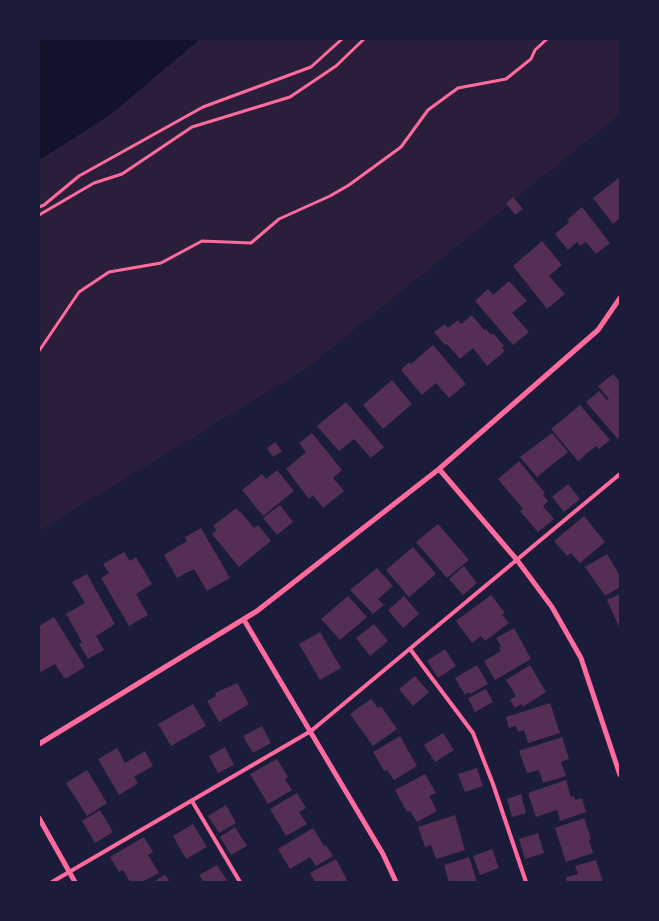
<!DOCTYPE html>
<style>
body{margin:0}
#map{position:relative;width:659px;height:921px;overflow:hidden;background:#1b1b3a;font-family:"Open Sans",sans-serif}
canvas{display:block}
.frame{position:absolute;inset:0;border:40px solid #1b1b3a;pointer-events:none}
</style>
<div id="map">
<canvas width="659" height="921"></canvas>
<div class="frame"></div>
</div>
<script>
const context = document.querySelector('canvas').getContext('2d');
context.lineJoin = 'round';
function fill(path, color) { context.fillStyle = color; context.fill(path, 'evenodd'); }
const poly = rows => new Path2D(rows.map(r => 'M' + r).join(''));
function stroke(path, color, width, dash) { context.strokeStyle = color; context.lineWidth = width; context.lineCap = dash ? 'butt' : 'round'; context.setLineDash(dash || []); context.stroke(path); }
fill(poly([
 [200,39,620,39,620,114,307,368,39,531,39,160,110,115]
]), '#2a1e3b');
fill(poly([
 [39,39,200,39,110,115,39,160]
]), '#12122b');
fill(poly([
 [620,177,620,218,613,224,593,198],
 [513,197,523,209,515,215,506,203],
 [582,207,610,243,596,254,586,242,580,246,577,242,568,250,555,234,569,222,567,220],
 [542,241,562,265,549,276,565,294,547,309,513,266],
 [509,281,527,301,512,313,529,332,513,345,475,301,488,289,493,295],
 [472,315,484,330,486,329,491,335,493,333,504,346,502,348,505,351,487,366,473,348,460,359,447,344,445,345,434,332,445,324,448,328,458,320,461,324],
 [433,345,466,384,449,398,436,383,422,395,401,370,409,362,411,364],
 [613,374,620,382,620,436,618,439,586,402,599,391,607,400,609,399,598,386],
 [392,380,412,404,383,429,363,405],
 [346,402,384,447,371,458,354,439,339,451,317,426],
 [580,405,610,440,599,449,596,446,578,461,551,429],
 [312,433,342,470,333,478,344,491,323,508,313,495,309,499,286,469,306,452,299,443],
 [552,433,568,452,537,477,520,457],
 [275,442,282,451,273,457,267,448],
 [519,461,545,493,543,495,548,501,543,506,554,519,538,532,520,511,523,509,498,479],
 [277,470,294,491,263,516,242,490,262,474,266,479],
 [568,484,580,499,564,512,552,497],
 [280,505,293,522,277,535,263,518],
 [236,508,239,512,240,511,254,528,258,525,271,541,239,567,212,534,217,530,213,526],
 [584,516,605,542,580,563,571,553,567,556,554,541],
 [438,524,469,560,447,578,416,542],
 [201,528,230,578,207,591,194,569,177,578,164,555,187,541,185,537],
 [413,547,436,574,409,597,386,570],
 [124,552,130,561,136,557,152,584,136,594,148,615,129,626,101,578,109,573,103,564],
 [607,554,620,576,620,587,605,596,585,567],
 [464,566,477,583,463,595,449,579],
 [377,568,393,586,378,599,384,605,373,614,350,590],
 [87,574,115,624,96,636,104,650,88,659,79,644,82,642,66,614,85,603,72,582],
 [620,594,620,629,607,600],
 [491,595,505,613,502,615,509,623,485,641,481,636,472,643,456,621],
 [348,596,367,617,340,640,321,619],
 [404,596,419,614,403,628,388,610],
 [54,617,85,667,65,679,55,664,39,673,39,637,40,636,39,626],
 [374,624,388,641,370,656,356,638],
 [514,628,531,659,495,680,484,661,501,651,499,648,501,646,496,638],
 [320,632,341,668,320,680,299,644],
 [445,649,456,666,438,678,427,661],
 [477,665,488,684,470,694,469,692,465,695,455,678],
 [530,665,546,692,523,707,521,704,515,708,510,700,516,696,506,680],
 [415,676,429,692,413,706,399,689],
 [237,683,249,704,219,722,207,701,216,696,215,693],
 [486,689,493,702,475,712,468,698],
 [371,699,378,708,381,706,397,729,373,746,350,714],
 [550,703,560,733,528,743,524,730,518,732,516,726,509,728,506,717],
 [193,704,206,726,171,746,158,724],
 [262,726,271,743,253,753,243,736],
 [443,733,454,750,435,762,424,745],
 [400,736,417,766,394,780,387,770,384,771,373,752],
 [562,737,569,759,561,762,566,776,543,783,539,770,527,773,519,751],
 [225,747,234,765,218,773,209,756],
 [117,748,125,763,145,751,153,766,134,777,138,783,119,795,98,759],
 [277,759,288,777,285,779,292,790,268,804,250,774],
 [477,768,483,786,465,792,458,774],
 [87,770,107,803,87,816,66,783],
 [425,774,436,793,429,796,437,811,417,822,410,811,407,812,395,790],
 [566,780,571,797,574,796,575,800,582,798,586,812,560,821,557,810,536,817,528,793],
 [297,793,306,808,299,812,307,824,286,836,270,809],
 [521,794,526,813,512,817,507,799],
 [226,805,236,823,219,833,208,816],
 [100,810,113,832,95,843,82,821],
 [455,815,465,850,436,859,431,845,425,847,418,827],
 [584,818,591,839,589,840,593,853,566,862,555,828],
 [193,824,207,847,186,859,173,836],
 [235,827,247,846,231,855,220,837],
 [313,828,324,846,326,845,333,856,316,866,310,857,290,869,278,849],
 [538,833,544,853,525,859,519,839],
 [144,837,153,852,148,855,159,873,142,882,130,882,123,870,119,872,110,857],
 [492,849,499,868,480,875,473,856],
 [469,857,477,882,449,882,444,865],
 [336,859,348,882,315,882,310,873],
 [596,860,603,882,567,882,566,877,578,874,575,866],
 [217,865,228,882,204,882,199,875],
 [165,875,170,882,153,882]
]), '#542f53');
stroke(poly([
 [39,207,44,205,79,176,203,107,311,67,342,39],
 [39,215,94,183,122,174,192,127,290,97,336,66,364,39],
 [39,351,79,292,109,272,161,263,202,241,251,243,279,219,330,196,349,185,401,147,428,110,458,88,506,79,531,59,535,50,547,39]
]), '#ff6b9d', 3);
stroke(poly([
 [410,649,473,733,493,784,526,882],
 [192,801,240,882],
 [52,882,311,731,620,474]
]), '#ff6b9d', 4);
stroke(poly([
 [439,469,517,560,552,607,581,658,620,775],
 [244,620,383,854,396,882],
 [39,744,257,611,439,469,598,330,620,298],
 [39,818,75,882]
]), '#ff6b9d', 5);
</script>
